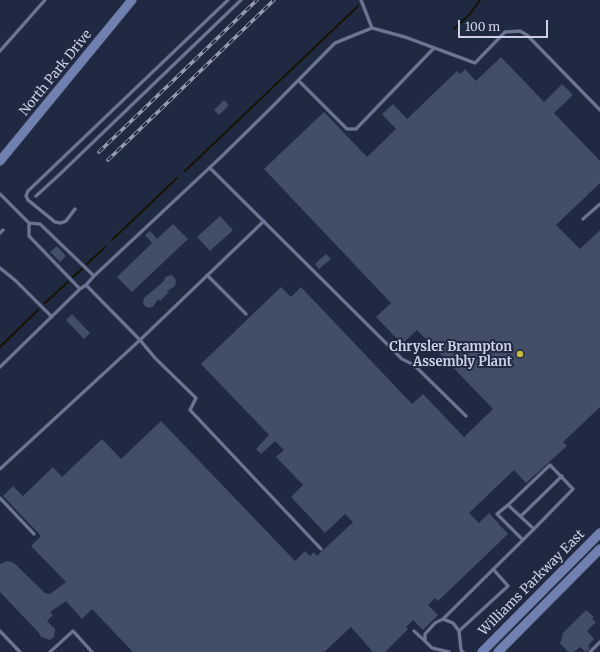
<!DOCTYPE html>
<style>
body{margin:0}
#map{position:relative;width:600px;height:652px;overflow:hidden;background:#202942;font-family:Merriweather,serif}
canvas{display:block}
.scale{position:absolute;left:458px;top:20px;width:90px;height:18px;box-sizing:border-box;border:2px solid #cbd1e2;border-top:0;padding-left:5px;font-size:12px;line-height:14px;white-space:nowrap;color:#cbd1e2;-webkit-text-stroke:3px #202942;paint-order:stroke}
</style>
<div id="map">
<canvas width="600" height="652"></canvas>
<div class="scale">100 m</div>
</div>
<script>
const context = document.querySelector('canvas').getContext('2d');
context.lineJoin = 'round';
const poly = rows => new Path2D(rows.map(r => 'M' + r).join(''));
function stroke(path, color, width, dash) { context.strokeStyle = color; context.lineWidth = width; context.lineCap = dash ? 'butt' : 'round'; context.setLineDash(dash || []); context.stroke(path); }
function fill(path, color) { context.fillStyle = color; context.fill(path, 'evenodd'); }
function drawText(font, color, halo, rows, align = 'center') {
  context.font = font + ' Merriweather,serif'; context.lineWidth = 4; context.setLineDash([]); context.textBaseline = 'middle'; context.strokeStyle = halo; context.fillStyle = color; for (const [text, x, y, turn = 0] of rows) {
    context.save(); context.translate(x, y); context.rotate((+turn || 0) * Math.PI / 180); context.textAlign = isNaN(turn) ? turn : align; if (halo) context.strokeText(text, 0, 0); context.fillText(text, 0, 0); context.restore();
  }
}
stroke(poly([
 [454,29,470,14,480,0],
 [185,171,358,6],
 [112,240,177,178],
 [87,264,105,247],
 [73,277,82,269],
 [45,303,68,282],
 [0,347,38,310]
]), '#161403', 2);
fill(poly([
 [501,57,544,102,562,84,573,95,554,113,600,161,600,183,556,225,580,249,600,230,600,407,563,442,567,446,526,483,514,470,469,513,479,523,489,513,508,534,438,601,435,598,428,605,438,615,423,630,413,620,406,627,408,629,385,652,373,652,351,627,324,652,133,652,92,609,82,619,66,601,50,612,53,615,47,621,55,629,55,632,54,637,50,640,41,637,39,633,0,592,0,564,8,561,14,563,45,593,50,594,66,582,31,546,41,536,3,496,13,486,23,496,53,467,62,477,102,439,121,459,161,421,295,561,305,551,310,556,314,552,317,556,353,522,345,514,325,533,291,497,303,485,276,457,284,450,275,441,261,454,256,449,269,435,201,364,281,287,291,297,301,287,412,404,423,394,464,437,493,409,417,330,402,344,376,317,391,303,264,169,324,112,367,157,396,129,382,114,393,104,407,119,457,71,460,74,465,69,476,81],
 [224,100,229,105,219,115,214,110],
 [220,216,233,230,210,251,197,237],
 [173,224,188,239,132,292,117,277,152,243,145,235,150,231,157,239],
 [57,246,66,256,60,262,50,252],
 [326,254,331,259,319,269,315,264],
 [172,275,176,280,175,286,167,291,169,292,160,301,158,299,153,307,149,308,145,306,143,303,144,298,164,281,165,277],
 [72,314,90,333,84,339,66,320],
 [586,610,594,617,592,619,596,622,587,631,594,639,588,646,590,648,586,652,580,647,574,652,568,652,560,643,563,635,562,634]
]), '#424d68');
const lane = poly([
 [361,0,372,28],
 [0,51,45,0],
 [299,81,347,129,356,129,434,48],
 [271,108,335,43,372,28,405,37,475,63,505,32,520,31,527,35,600,110],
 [210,168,402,359,414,365,466,416],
 [0,194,29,223,40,224,94,276],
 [36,196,59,175,241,0],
 [75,209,66,221,61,223,55,222,28,200,26,196,28,191,228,0],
 [583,219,600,204],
 [29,223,29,236,80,289],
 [0,233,3,230],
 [0,268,16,281,52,317],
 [207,275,246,314],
 [86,285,140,340,155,358,196,398,190,410,321,549],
 [0,367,80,289,86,285,94,276,220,158],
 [0,469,140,340,264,221],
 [0,498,34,534],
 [508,505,497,514,523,540],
 [521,516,562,476],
 [443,619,534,529,573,489,550,465,508,505,534,529],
 [0,631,20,652],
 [414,631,425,641],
 [459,631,508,586,493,569],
 [50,652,73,631,92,652],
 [449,652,432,648,425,641,425,634,435,623,443,619,453,623,459,631,461,650,463,652],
 [590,652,600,642]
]);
const secondary = poly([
 [0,161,132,0],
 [482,652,600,533],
 [498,652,600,549]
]);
stroke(lane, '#3c4358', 4);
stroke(secondary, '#3c4358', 10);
stroke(lane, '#6b7694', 3);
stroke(secondary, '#6f80b1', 9);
const rail = poly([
 [99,152,257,0],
 [108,160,274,0]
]);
stroke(rail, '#959caf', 3.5);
stroke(rail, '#202942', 2, [6]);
const laneBridge = poly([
 [220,158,271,108]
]);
stroke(laneBridge, '#3c4358', 4, []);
stroke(laneBridge, '#6b7694', 3);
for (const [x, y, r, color] of [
 [520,354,4,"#c9ba3a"]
]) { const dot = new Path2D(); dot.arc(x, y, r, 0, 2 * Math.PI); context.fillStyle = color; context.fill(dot); stroke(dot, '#202942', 1.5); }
drawText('13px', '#cbd1e2', '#202942', [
 ["North Park Drive",56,73,-51],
 ["Williams Parkway East",532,583,-45]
]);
drawText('bold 13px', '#cbd1e2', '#202942', [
 ["Chrysler Brampton",512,347],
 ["Assembly Plant",512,362]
], 'right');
</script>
